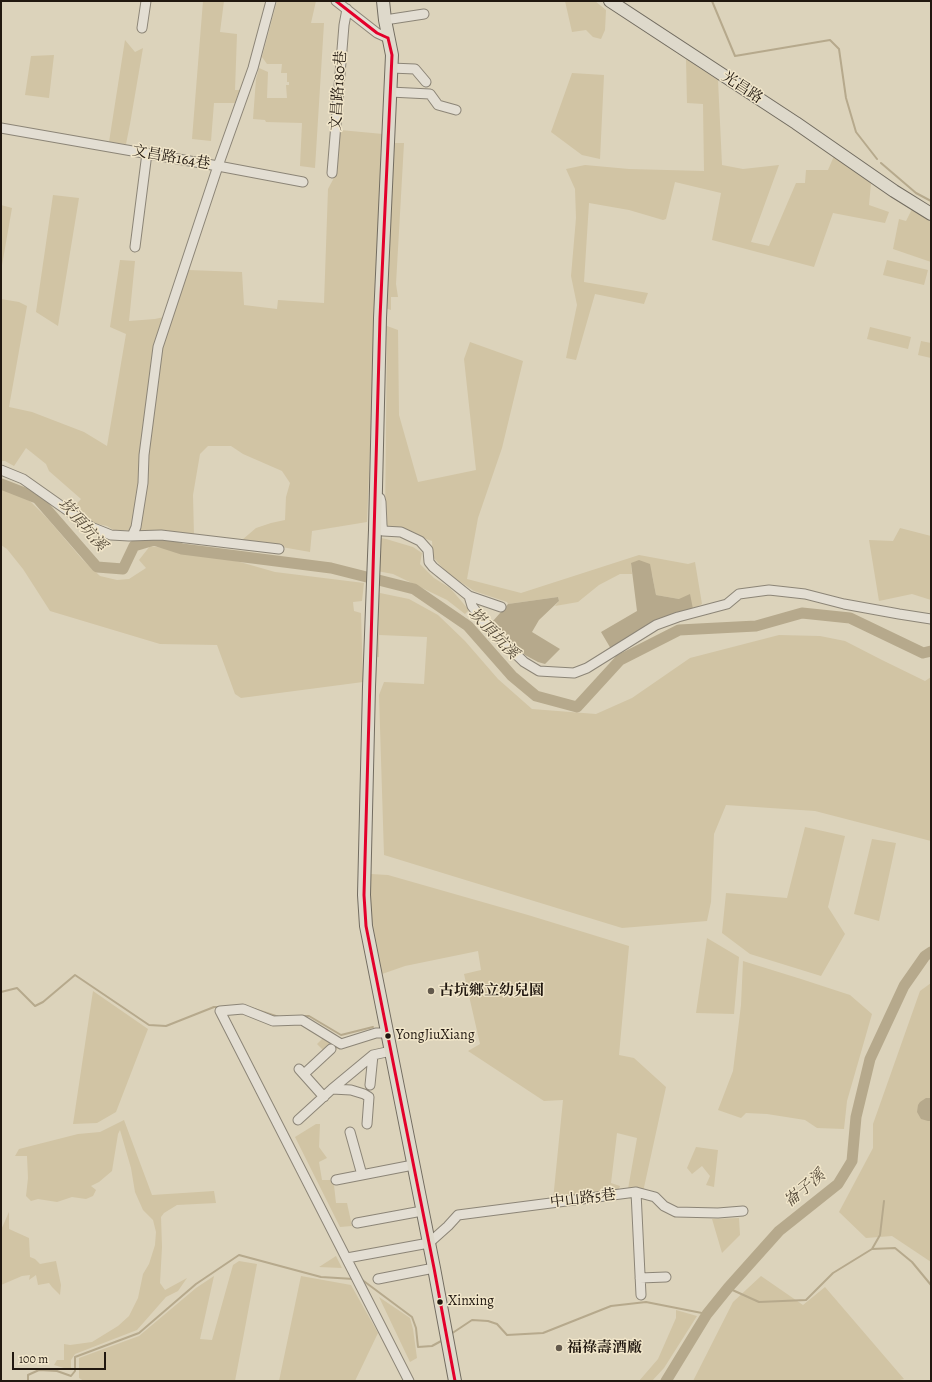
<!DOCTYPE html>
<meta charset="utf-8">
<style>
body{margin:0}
#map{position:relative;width:932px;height:1382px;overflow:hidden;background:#dcd3bb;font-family:Alegreya,serif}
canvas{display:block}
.frame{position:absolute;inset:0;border:2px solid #211810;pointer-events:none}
.scale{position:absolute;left:12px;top:1352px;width:94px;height:18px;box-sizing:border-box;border:2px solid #211810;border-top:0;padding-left:5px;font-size:12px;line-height:14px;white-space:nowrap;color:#211810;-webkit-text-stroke:3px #f1e6ca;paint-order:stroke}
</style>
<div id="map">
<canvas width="932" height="1382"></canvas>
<div class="frame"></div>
<div class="scale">100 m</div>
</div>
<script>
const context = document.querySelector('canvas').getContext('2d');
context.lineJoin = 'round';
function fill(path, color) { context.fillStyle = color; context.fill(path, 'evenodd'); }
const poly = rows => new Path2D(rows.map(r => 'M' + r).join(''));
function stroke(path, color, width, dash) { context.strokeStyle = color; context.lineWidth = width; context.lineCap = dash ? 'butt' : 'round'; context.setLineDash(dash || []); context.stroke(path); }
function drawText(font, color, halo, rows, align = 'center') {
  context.font = font + ' Alegreya,"Noto Serif TC",serif'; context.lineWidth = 3; context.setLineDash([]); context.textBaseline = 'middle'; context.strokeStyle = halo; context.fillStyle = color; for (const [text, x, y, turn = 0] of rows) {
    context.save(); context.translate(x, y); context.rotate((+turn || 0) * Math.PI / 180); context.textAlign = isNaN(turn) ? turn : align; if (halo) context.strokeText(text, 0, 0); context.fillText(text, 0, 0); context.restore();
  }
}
fill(poly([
 [203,1,224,1,220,32,237,34,235,90,240,90,235,103,214,103,211,141,192,139],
 [277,1,316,1,311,23,324,23,315,168,300,166,302,123,266,122,265,120,253,119,256,79,259,68,268,72,267,98,287,98,286,85,289,85,289,82,287,82,287,73,281,73,282,64,267,64,262,57],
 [565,1,595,1,606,10,605,30,601,39,593,37,586,30,572,32],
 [125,40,135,52,143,48,130,124,126,144,109,142],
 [54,55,49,98,25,95,31,56],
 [686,59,718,80,722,165,743,169,779,165,751,242,769,246,796,183,805,183,806,170,828,170,834,156,871,183,869,205,889,212,885,223,833,213,814,267,712,240,721,193,675,182,666,219,663,220,629,210,589,203,584,282,648,293,644,304,595,294,576,360,566,358,577,305,571,276,576,218,575,189,566,169,585,165,629,169,704,171,703,104,687,103],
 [572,73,604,75,600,159,582,155,551,132],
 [340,130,383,134,367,522,312,531,310,552,242,540,256,528,271,523,285,520,286,497,290,483,282,471,243,454,231,446,208,446,200,454,193,495,194,536,145,533,126,530,115,531,107,526,93,523,73,508,81,499,49,471,46,464,26,448,14,466,5,461,1,461,1,299,19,302,27,306,9,407,32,412,84,432,107,446,126,334,110,327,120,260,135,261,129,321,155,319,173,315,188,270,242,272,244,305,277,309,278,300,324,303,328,189,337,172],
 [394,143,404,143,396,284,398,297,391,297,391,310,382,307],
 [53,195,79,198,58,326,36,312],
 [1,205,12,208,1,271],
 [912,209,931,222,931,262,893,249,899,219,906,221],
 [887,260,928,270,924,285,883,275],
 [387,326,398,330,399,415,418,482,476,470,464,359,470,342,523,361,502,448,478,518,467,579,521,593,639,555,688,564,695,562,702,604,693,609,679,599,656,595,652,574,631,563,632,574,620,574,599,585,578,602,555,606,559,601,558,597,508,604,507,602,474,591,447,573,433,557,432,541,385,525],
 [870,327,911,337,908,349,867,339],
 [921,341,931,343,931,358,918,355],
 [1,488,30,501,47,518,82,559,100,576,117,580,129,579,146,568,139,560,150,546,219,556,275,572,364,583,362,601,353,602,354,611,361,613,363,682,241,698,235,694,217,645,160,644,50,611,23,569,7,549,1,545],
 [900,528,931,536,931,600,912,594,879,601,869,540,893,541],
 [376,537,386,539,413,547,422,553,420,564,434,578,450,588,469,610,465,614,447,600,393,574,377,571],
 [380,593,409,599,438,615,465,641,498,679,532,709,596,714,632,698,690,658,779,635,820,636,845,641,882,660,925,681,931,677,931,841,815,811,726,805,714,834,711,902,707,921,622,928,384,855,379,695,384,682,424,684,427,637,379,635,379,657,373,658,375,608],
 [805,827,845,836,828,907,845,934,821,976,750,954,722,933,726,893,787,898],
 [872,839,896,843,879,921,854,914],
 [371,874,388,875,528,915,629,946,619,1055,634,1058,666,1087,643,1192,628,1189,637,1138,617,1133,611,1183,620,1186,618,1191,553,1200,563,1100,544,1101,468,1051,480,1044,464,974,481,970,478,951,405,966,382,974,371,925],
 [707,938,739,957,734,1014,696,1013],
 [743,961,801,979,850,995,872,1014,847,1101,844,1129,817,1128,805,1120,767,1114,746,1113,741,1118,718,1110,733,1071,741,1005],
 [931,983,931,1262,892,1236,866,1238,839,1212,873,1148,873,1124,920,991],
 [93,991,148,1029,116,1112,97,1123,73,1124],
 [324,1037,340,1046,337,1049,329,1045,324,1051,317,1044],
 [124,1120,152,1195,214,1191,216,1203,177,1205,164,1213,161,1217,162,1247,160,1283,165,1290,187,1278,178,1291,166,1297,137,1330,75,1354,71,1360,71,1368,64,1368,54,1365,57,1360,64,1360,64,1344,70,1345,92,1342,118,1326,129,1316,138,1298,143,1274,149,1264,155,1245,156,1232,153,1220,143,1210,135,1192,131,1168,120,1130,118,1134,112,1171,99,1182,91,1186,96,1190,93,1196,86,1199,72,1197,57,1202,38,1199,31,1201,26,1196,28,1178,27,1156,15,1156,19,1149,78,1134,100,1132],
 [316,1124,320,1124,319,1147,327,1158,319,1162,322,1180,330,1180,334,1185,336,1203,347,1203,352,1226,340,1227,295,1137],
 [696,1147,718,1150,714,1187,706,1185,710,1176,702,1166,692,1174,687,1168],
 [9,1212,9,1229,29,1238,30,1257,35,1259,40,1264,56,1261,61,1285,60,1295,52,1287,49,1283,38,1285,36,1275,29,1280,30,1275,22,1276,1,1285,1,1230],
 [739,1218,740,1235,722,1253,712,1219],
 [336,1256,342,1268,319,1267],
 [239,1261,257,1264,235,1381,84,1381,79,1378,79,1358,139,1336,196,1288,214,1276,200,1339,212,1340,233,1265],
 [301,1276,351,1285,378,1333,355,1381,279,1381],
 [761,1276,803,1305,825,1287,904,1379,896,1381,693,1381,733,1302],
 [379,1297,410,1318,413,1329,417,1358,410,1362],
 [676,1310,697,1316,664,1368,652,1381,639,1381,658,1359,676,1318]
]), '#d1c4a4');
fill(poly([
 [639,560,650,564,656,595,679,599,690,594,693,609,611,649,601,632,637,611,631,563],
 [558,597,559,601,539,620,532,632,560,649,545,664,538,662,525,655,493,621,508,604],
 [926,1098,931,1098,931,1121,928,1121,921,1119,917,1112,918,1105,920,1102]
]), '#b6a98c');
stroke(poly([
 [712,1,735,56,830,40,839,49,846,98,856,132,877,159],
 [881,163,916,193,931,201],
 [1,992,17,988,35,1006,43,1002,75,975,149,1025,166,1026,214,1007,221,1007],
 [251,1008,279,1017],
 [302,1016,309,1016,341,1035,373,1027],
 [872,1249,880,1235,884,1201],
 [361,1279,412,1317,416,1328,418,1347,432,1346,443,1340],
 [728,1288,759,1302,806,1300,833,1273,872,1249,895,1248,912,1262,931,1285],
 [451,1334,472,1320,488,1321,497,1324,507,1335,543,1333,611,1306,646,1302,707,1314],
 [28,1381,28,1375,39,1370,57,1371,71,1376,75,1371,75,1357,139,1333,196,1284,239,1255,321,1277,354,1279]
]), '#b6a98c', 2);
stroke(poly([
 [1,484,37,498,97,567,123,569,134,546,154,540,182,549,331,568,414,589,468,626,512,676,536,696,577,707,620,660,679,630,756,626,802,613,850,618,923,653,931,651],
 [666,1381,707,1314,728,1288,779,1231,838,1184,852,1161,856,1117,870,1059,904,986,925,956,931,952]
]), '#b6a98c', 11);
const minor = poly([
 [336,1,377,33,388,38],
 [385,20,424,14],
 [142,28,146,1],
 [391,68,415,69,426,82],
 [390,92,430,94,438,105,456,110],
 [1,128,218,166,253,68,271,1],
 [332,173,344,25,347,9],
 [135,247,147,153],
 [1,470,23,479,91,527,111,535,129,536,161,535,279,549],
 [380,498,381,502,382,525,383,531,401,532,420,541,428,550,429,562,433,567,469,596,501,607],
 [132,536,136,527,143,483,144,455,158,347,218,166,303,182],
 [469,596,472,606,488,627,524,662,539,671,556,672,574,673,587,668,656,625,678,617,727,604,739,594,769,590,805,594,844,604,899,614,931,619],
 [387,1033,376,1033,341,1044,302,1020,273,1021,243,1009,220,1011,409,1381],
 [299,1069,324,1097],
 [304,1074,331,1049],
 [370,1085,373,1055],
 [332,1089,351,1090,364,1094,369,1097,367,1124],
 [298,1120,332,1089,373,1055,391,1051],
 [350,1132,362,1175],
 [336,1180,413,1165],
 [636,1192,641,1295],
 [357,1223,422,1211],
 [347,1258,429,1243,448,1226,458,1215,636,1192,655,1197,664,1206,676,1212,718,1213,743,1211],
 [640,1278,666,1277],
 [378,1279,434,1268]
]);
const major = poly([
 [383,1,385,20,392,55,380,318,375,530,369,687,364,895,366,926,434,1268,455,1381],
 [610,1,796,123,894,191,931,214]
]);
stroke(minor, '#8c8577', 11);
stroke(major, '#726c60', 14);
stroke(minor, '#e3ded3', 9);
stroke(major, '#ded9cb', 12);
stroke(poly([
 [336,1,377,33,388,38],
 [388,38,392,55,380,318,364,895,366,926,434,1268,455,1381]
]), '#e4002b', 3);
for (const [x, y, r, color] of [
 [431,991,4,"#62594c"],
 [388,1036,3.5,"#211810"],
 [440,1302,3.5,"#211810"],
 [559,1348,4,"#62594c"]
]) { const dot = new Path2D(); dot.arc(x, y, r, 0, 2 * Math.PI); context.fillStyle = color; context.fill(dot); stroke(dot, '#f1e6ca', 1.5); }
drawText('14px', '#211810', '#f1e6ca', [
 ["YongJiuXiang",396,1036],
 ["Xinxing",448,1302]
], 'left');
drawText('15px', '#211810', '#f1e6ca', [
 ["光昌路",742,88,33],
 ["文昌路180巷",339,91,-86],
 ["文昌路164巷",171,158,10],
 ["中山路5巷",583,1199,-7]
]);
drawText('bold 15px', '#211810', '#f1e6ca', [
 ["古坑鄉立幼兒園",439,991],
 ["福祿壽酒廠",567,1348]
], 'left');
drawText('italic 16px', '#564b3a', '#f1e6ca', [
 ["崁頂坑溪",82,525,49],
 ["崁頂坑溪",493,634,46],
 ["崙子溪",805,1189,-40]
]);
</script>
